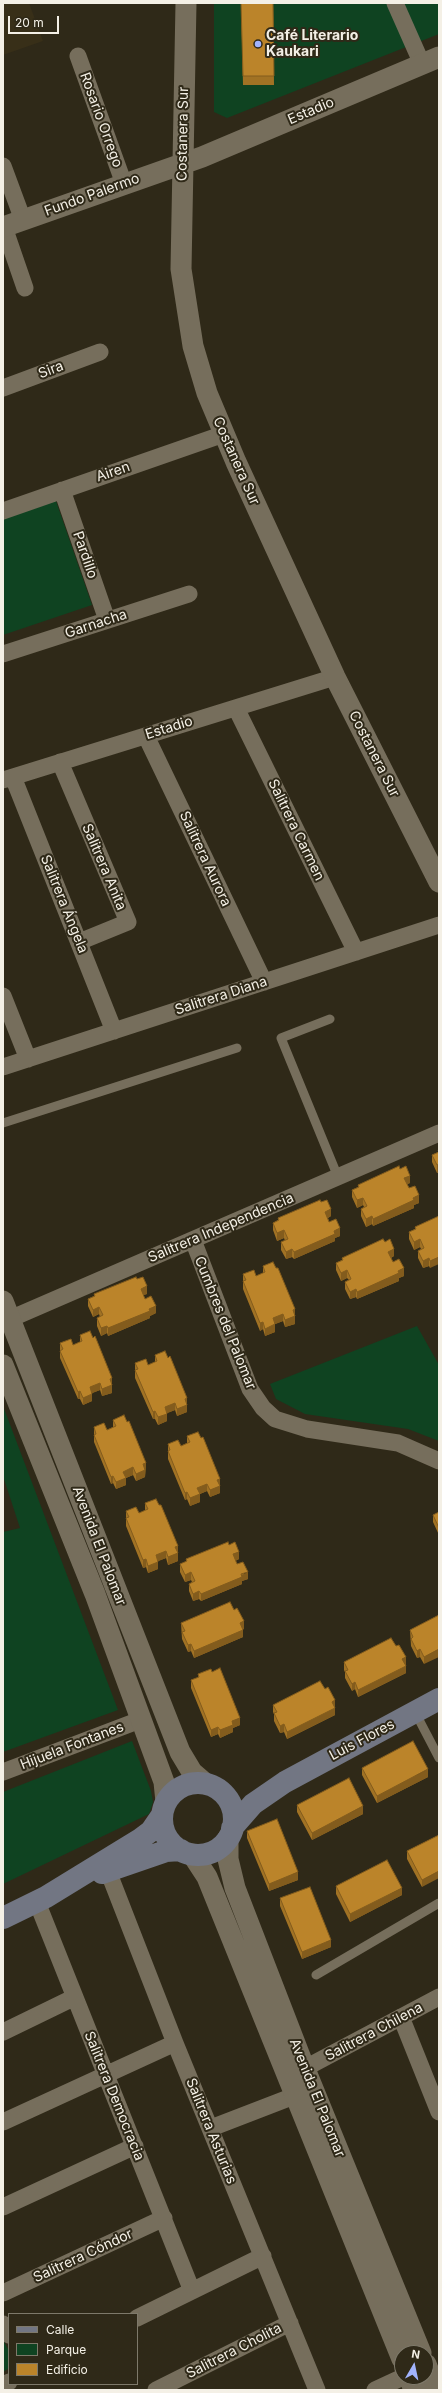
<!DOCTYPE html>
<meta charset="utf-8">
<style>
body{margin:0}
#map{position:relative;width:442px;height:2393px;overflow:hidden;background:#2f2918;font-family:Inter,sans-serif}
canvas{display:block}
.frame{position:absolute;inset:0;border:4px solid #f4f0e6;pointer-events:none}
.legend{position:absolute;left:8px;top:2313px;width:130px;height:72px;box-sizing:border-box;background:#2f2918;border:1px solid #7e796a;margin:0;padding:5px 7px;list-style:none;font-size:12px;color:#f4f0e6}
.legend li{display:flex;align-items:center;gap:8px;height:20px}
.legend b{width:20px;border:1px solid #7e796a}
.north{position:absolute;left:394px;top:2345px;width:40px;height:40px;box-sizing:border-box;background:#2f2918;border:1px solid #7e796a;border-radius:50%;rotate:9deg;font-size:11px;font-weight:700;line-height:16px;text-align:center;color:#f4f0e6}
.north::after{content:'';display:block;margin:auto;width:14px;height:18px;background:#a1b3fd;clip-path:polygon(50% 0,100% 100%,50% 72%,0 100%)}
.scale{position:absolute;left:8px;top:16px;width:51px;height:18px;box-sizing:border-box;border:2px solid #f4f0e6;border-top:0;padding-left:5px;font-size:12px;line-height:14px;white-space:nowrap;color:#f4f0e6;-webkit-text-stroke:3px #2f2918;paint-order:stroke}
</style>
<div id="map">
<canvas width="442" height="2393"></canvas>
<div class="frame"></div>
<ul class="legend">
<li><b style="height:5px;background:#727683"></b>Calle</li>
<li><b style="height:11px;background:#0f4321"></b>Parque</li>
<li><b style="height:11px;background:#bb842a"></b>Edificio</li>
</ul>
<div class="north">N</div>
<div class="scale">20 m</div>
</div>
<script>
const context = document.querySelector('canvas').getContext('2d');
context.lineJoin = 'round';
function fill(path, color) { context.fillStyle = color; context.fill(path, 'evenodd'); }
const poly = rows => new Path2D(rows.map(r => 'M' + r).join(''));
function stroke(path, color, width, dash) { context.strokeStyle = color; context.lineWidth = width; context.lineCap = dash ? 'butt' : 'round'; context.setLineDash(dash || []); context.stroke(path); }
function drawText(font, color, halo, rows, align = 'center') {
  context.font = font + ' Inter,sans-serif'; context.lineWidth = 4; context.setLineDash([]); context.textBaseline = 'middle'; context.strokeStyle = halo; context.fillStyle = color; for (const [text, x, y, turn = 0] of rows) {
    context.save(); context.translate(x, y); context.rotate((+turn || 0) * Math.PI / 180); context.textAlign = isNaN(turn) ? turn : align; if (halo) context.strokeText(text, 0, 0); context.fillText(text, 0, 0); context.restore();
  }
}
fill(poly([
 [3,3,29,3,43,41,3,55]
]), '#382f18');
fill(poly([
 [214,3,439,3,439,34,227,118,214,112],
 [56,501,92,605,3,635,3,519],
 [417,1326,439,1365,439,1441,408,1429,305,1414,276,1399,270,1384],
 [3,1406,118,1710,3,1752,3,1532,20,1528,3,1476],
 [132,1741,151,1791,153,1802,149,1814,3,1884,3,1792],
 [3,2340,9,2351,9,2368,3,2372]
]), '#0f4321');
stroke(poly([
 [330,1019,281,1038,338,1177],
 [3,1123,237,1048],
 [415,1712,439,1758],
 [316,1975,439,1903]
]), '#766e5c', 9);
stroke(poly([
 [395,3,422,64],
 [78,56,124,184],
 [3,166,23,220],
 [4,227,25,288],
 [3,388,100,352],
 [62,490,107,620],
 [3,511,224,434],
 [3,654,189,594],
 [236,708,356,952],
 [146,736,264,982],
 [60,762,128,922,79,942],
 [13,777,114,1031],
 [3,780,335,677],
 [3,996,28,1059],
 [3,1067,439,925],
 [193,1240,250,1389,263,1408,275,1419,307,1429,398,1443,439,1461],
 [3,1322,439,1133],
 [3,1772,140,1720],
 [108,1871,175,2043,317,2390],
 [37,1902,192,2291],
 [401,2017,439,2112],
 [3,2032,73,1998],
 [294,2074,439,1997],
 [3,2122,175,2043],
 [211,2128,294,2096],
 [3,2207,135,2146],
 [3,2293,164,2218],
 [137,2318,263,2256],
 [3,2324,9,2335],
 [3,2385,9,2382],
 [156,2390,290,2323],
 [375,2390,403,2377]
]), '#766e5c', 17);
stroke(poly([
 [186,3,181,269,193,346,207,393,236,462,335,677,439,882],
 [3,227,202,157,439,57],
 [3,1301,180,1752,192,1772,206,1784],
 [3,1365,95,1594,164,1782,166,1802],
 [228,1838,228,1859,235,1888,305,2069,421,2353],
 [192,1854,207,1877,402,2359],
 [426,2364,436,2390],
 [409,2377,414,2390]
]), '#766e5c', 21);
stroke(poly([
 '162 1819a36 36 0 1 1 72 0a36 36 0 1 1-72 0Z',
 [232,1828,253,1804,285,1782,439,1699],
 [102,1873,166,1851,181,1850],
 [3,1918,46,1897,139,1840,151,1831,162,1815]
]), '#727683', 22);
fill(poly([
 [241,3,273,3,274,85,243,85],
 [439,1149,439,1172,437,1173,432,1162,432,1155,438,1152,438,1150],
 [400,1169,410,1183,407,1184,409,1188,419,1203,414,1205,414,1208,373,1226,372,1224,366,1227,361,1216,361,1209,364,1207,363,1205,357,1208,352,1197,352,1190,358,1187,358,1185],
 [321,1202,331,1216,328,1218,329,1222,340,1236,335,1238,335,1241,294,1259,292,1257,286,1259,281,1250,281,1242,285,1241,284,1238,277,1241,273,1230,273,1223,278,1220,278,1218],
 [439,1216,430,1268,429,1266,423,1268,418,1258,418,1251,421,1249,420,1247,414,1250,409,1239,409,1232,415,1229,415,1227],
 [385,1242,394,1256,391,1258,393,1262,404,1276,399,1278,399,1281,357,1299,356,1297,350,1299,345,1289,345,1282,349,1280,347,1278,341,1281,336,1270,336,1263,342,1260,342,1258],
 [263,1266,276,1268,295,1309,295,1324,285,1327,283,1321,275,1324,275,1332,265,1336,263,1329,260,1331,243,1289,243,1274,256,1276,263,1273],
 [137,1279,147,1294,143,1295,145,1299,156,1313,150,1316,150,1318,108,1336,107,1333,101,1336,97,1326,97,1318,100,1317,99,1314,93,1317,88,1306,88,1299,94,1296,94,1294],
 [80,1335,112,1378,112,1393,102,1396,100,1390,92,1393,92,1401,83,1405,80,1399,78,1399,60,1358,60,1343,73,1345,80,1342],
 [155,1355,168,1358,187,1398,187,1412,177,1416,175,1410,167,1413,167,1421,158,1425,155,1419,153,1419,135,1378,135,1363,148,1365,155,1362],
 [113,1420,127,1422,146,1463,145,1477,136,1481,133,1475,126,1478,126,1485,116,1489,113,1483,111,1484,94,1442,94,1427,107,1430,113,1427],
 [187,1436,201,1438,220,1479,220,1493,210,1497,207,1491,200,1494,200,1502,190,1506,187,1499,185,1500,168,1459,168,1444,181,1446,187,1443],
 [145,1503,159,1505,178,1546,178,1561,168,1565,166,1558,158,1561,158,1569,148,1573,146,1567,143,1568,126,1526,126,1511,139,1513,145,1511],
 [439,1508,439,1535,433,1522,433,1515,439,1512],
 [229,1545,239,1559,235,1561,237,1564,248,1579,242,1581,242,1584,201,1601,199,1599,193,1601,189,1591,189,1584,192,1582,191,1580,185,1582,180,1572,180,1564,186,1562,186,1559],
 [234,1610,244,1629,243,1629,243,1637,194,1658,191,1651,188,1652,182,1639,181,1623],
 [439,1615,424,1664,420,1657,417,1658,411,1646,410,1630],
 [344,1662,406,1665,406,1673,358,1697,355,1689,352,1691,345,1678,345,1672,344,1670],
 [198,1674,240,1725,233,1728,233,1732,220,1738,218,1734,211,1737,191,1688,191,1680,198,1678],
 [273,1705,335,1707,335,1715,287,1739,284,1732,280,1733,274,1721,274,1714,273,1712],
 [362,1768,428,1777,377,1803,362,1775],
 [297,1805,363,1814,312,1840,297,1812],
 [247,1831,298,1880,269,1891,247,1838],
 [439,1835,422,1887,407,1859,407,1851],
 [336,1886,402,1895,350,1922,336,1894],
 [280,1898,331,1947,302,1959,280,1906]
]), '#a17224');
fill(poly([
 [439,1164,439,1172,437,1173,437,1165],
 [410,1176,410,1183,404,1186,404,1178],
 [419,1195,419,1203,414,1205,414,1208,373,1226,373,1219],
 [363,1198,363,1205,357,1208,357,1200],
 [331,1209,331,1216,325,1219,325,1212],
 [372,1216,372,1224,366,1227,366,1219],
 [340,1228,340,1236,335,1238,335,1241,294,1259,294,1252],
 [284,1230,284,1238,277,1241,277,1233],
 [420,1239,420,1247,414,1250,414,1242],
 [292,1249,292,1257,286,1259,286,1252],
 [394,1249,394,1256,388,1259,388,1252],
 [439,1257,439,1264,430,1268,430,1261],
 [429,1258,429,1266,423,1268,423,1261],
 [404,1268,404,1276,399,1278,399,1281,357,1299,357,1292],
 [347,1270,347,1278,341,1281,341,1273],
 [147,1286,147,1294,141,1296,141,1289],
 [356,1289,356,1297,350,1299,350,1292],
 [156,1306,156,1313,150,1316,150,1318,108,1336,108,1328],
 [99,1307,99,1314,93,1317,93,1310],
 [295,1309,295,1324,285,1327,285,1320,293,1310],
 [283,1314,283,1321,273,1325,273,1318],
 [263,1322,263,1329,260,1331,260,1323],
 [275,1324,275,1332,265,1336,265,1329],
 [107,1326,107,1333,101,1336,101,1328],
 [112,1378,112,1393,102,1396,102,1389,110,1379],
 [100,1383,100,1390,90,1394,90,1387],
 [80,1391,80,1399,78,1399,78,1392],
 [92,1394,92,1401,83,1405,83,1398],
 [187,1398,187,1412,177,1416,177,1409,185,1399],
 [175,1403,175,1410,165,1414,165,1407],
 [155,1411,155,1419,153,1419,153,1412],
 [167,1414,167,1421,158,1425,158,1417],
 [146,1463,145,1477,136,1481,136,1474,143,1464],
 [133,1467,133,1475,123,1479,123,1472],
 [113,1476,113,1483,111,1484,111,1477],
 [126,1478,126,1485,116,1489,116,1482],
 [220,1479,220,1493,210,1497,210,1490,217,1480],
 [207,1484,207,1491,197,1495,197,1488],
 [187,1492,187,1499,185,1500,185,1493],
 [200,1494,200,1502,190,1506,190,1498],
 [178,1546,178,1561,168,1565,168,1557,175,1547],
 [166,1551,166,1558,156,1562,156,1555],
 [239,1552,239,1559,233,1562,233,1554],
 [146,1559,146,1567,143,1568,143,1560],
 [158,1562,158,1569,148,1573,148,1566],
 [191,1572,191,1580,185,1582,185,1575],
 [248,1572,248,1579,242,1581,242,1584,201,1601,201,1594],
 [199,1591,199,1599,193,1601,193,1594],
 [244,1621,244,1629,240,1630,240,1623],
 [243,1630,243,1637,194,1658,194,1651],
 [191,1644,191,1651,188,1652,188,1645],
 [420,1649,420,1657,417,1658,417,1651],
 [439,1649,439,1657,424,1664,424,1657],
 [406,1657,406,1665,402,1667,402,1659],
 [406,1666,406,1673,358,1697,358,1690],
 [355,1682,355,1689,352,1691,352,1684],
 [335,1700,335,1707,332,1709,332,1702],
 [335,1708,335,1715,287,1739,287,1732],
 [240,1718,240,1725,233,1728,233,1732,220,1738,220,1730,232,1721],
 [284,1724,284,1732,280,1733,280,1726],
 [218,1727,218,1734,211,1737,211,1730],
 [428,1769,428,1777,377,1803,377,1796],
 [363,1806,363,1814,312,1840,312,1833],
 [439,1871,439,1878,422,1887,422,1880],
 [298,1872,298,1880,269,1891,269,1884],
 [402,1888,402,1895,350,1922,350,1914],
 [331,1940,331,1947,302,1959,302,1952]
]), '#835c1d');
const building = poly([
 [241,3,273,3,274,76,243,76,241,3],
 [439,1149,439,1164,437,1165,432,1155,439,1152,438,1150,439,1149],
 [399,1166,400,1169,406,1166,410,1176,404,1178,409,1188,415,1186,419,1195,413,1198,414,1200,373,1219,372,1216,366,1219,361,1209,367,1206,363,1198,357,1200,352,1190,359,1187,358,1185,399,1166],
 [320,1200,321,1202,327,1200,331,1209,325,1212,329,1222,336,1219,340,1228,334,1231,335,1234,294,1252,292,1249,286,1252,281,1242,288,1239,284,1230,277,1233,273,1223,279,1220,278,1218,320,1200],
 [439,1216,439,1257,430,1261,429,1258,423,1261,418,1251,424,1248,420,1239,414,1242,409,1232,416,1229,415,1227,439,1216],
 [383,1239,385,1242,390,1239,394,1249,388,1252,393,1262,399,1259,404,1268,398,1271,399,1273,357,1292,356,1289,350,1292,345,1282,351,1279,347,1270,341,1273,336,1263,343,1260,342,1258,383,1239],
 [273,1262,276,1268,278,1268,295,1309,293,1310,295,1316,285,1320,283,1314,273,1318,275,1324,265,1329,263,1322,260,1323,243,1281,246,1280,243,1274,254,1270,256,1276,265,1272,263,1266,273,1262],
 [136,1277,137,1279,143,1277,147,1286,141,1289,145,1299,151,1296,156,1306,149,1309,150,1311,108,1328,107,1326,101,1328,97,1318,103,1315,99,1307,93,1310,88,1299,95,1296,94,1294,136,1277],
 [90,1331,93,1338,95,1336,112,1378,110,1379,112,1385,102,1389,100,1383,90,1387,92,1394,83,1398,80,1391,78,1392,60,1351,63,1349,60,1343,71,1339,73,1345,82,1341,80,1335,90,1331],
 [165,1351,168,1358,170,1356,187,1398,185,1399,187,1405,177,1409,175,1403,165,1407,167,1414,158,1417,155,1411,153,1412,135,1370,138,1369,135,1363,146,1359,148,1365,157,1361,155,1355,165,1351],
 [124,1415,127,1422,129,1421,146,1463,143,1464,145,1470,136,1474,133,1467,123,1472,126,1478,116,1482,113,1476,111,1477,94,1435,96,1434,94,1427,104,1423,107,1430,116,1426,113,1420,124,1415],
 [198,1432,201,1438,203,1437,220,1479,217,1480,220,1486,210,1490,207,1484,197,1488,200,1494,190,1498,187,1492,185,1493,168,1451,170,1450,168,1444,178,1440,181,1446,190,1442,187,1436,198,1432],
 [156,1499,159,1505,161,1505,178,1546,175,1547,178,1553,168,1557,166,1551,156,1555,158,1562,148,1566,146,1559,143,1560,126,1518,129,1517,126,1511,136,1507,139,1513,148,1509,145,1503,156,1499],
 [439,1512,439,1528,433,1515,439,1512],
 [228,1542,229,1545,235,1542,239,1552,233,1554,237,1564,243,1562,248,1572,241,1574,242,1577,201,1594,199,1591,193,1594,189,1584,195,1581,191,1572,185,1575,180,1564,187,1561,186,1559,228,1542],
 [230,1602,234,1610,237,1608,244,1621,240,1623,243,1630,194,1651,191,1644,188,1645,182,1632,185,1631,181,1623,230,1602],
 [439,1615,439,1649,424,1657,420,1649,417,1651,411,1639,413,1637,410,1630,439,1615],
 [391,1638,396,1646,399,1645,406,1657,402,1659,406,1666,358,1690,355,1682,352,1684,345,1671,348,1670,344,1662,391,1638],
 [220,1668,240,1718,232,1721,233,1725,220,1730,218,1727,211,1730,191,1680,199,1677,198,1674,211,1669,212,1672,220,1668],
 [320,1681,325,1689,328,1687,335,1700,332,1702,335,1708,287,1732,284,1724,280,1726,274,1713,277,1712,273,1705,320,1681],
 [413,1741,428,1769,377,1796,362,1768,413,1741],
 [349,1778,363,1806,312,1833,297,1805,349,1778],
 [277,1819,298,1872,269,1884,247,1831,277,1819],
 [439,1835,439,1871,422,1880,407,1851,439,1835],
 [387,1860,402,1888,350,1914,336,1886,387,1860],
 [310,1887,331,1940,302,1952,280,1898,310,1887]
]);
fill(building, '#bb842a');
stroke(building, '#835c1d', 1);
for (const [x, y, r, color] of [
 [258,44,4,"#a1b3fd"]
]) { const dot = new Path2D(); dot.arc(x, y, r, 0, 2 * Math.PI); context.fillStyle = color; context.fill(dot); stroke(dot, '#2f2918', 1.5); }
drawText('bold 14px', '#f4f0e6', '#2f2918', [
 ["Café Literario",266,36],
 ["Kaukari",266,52]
], 'left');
drawText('14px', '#f4f0e6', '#2f2918', [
 ["Estadio",311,111,-23],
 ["Rosario Orrego",101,120,70],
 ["Costanera Sur",183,134,-89],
 ["Fundo Palermo",92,195,-20],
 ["Sira",51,370,-21],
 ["Costanera Sur",236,461,66],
 ["Airen",113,472,-19],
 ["Pardillo",85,555,71],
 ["Garnacha",96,624,-18],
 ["Estadio",169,728,-17],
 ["Costanera Sur",374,754,63],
 ["Salitrera Carmen",296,830,64],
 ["Salitrera Aurora",205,859,65],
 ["Salitrera Anita",104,867,67],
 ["Salitrera Ángela",64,904,68],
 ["Salitrera Diana",221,996,-18],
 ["Salitrera Independencia",221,1228,-23],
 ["Cumbres del Palomar",225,1323,68],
 ["Avenida El Palomar",99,1546,69],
 ["Luis Flores",362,1740,-28],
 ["Hijuela Fontanes",72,1746,-21],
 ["Salitrera Chilena",374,2032,-28],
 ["Salitrera Democracia",114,2096,68],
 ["Avenida El Palomar",317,2098,68],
 ["Salitrera Asturias",211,2131,68],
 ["Salitrera Cóndor",83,2256,-25],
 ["Salitrera Cholita",234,2351,-27]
]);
</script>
